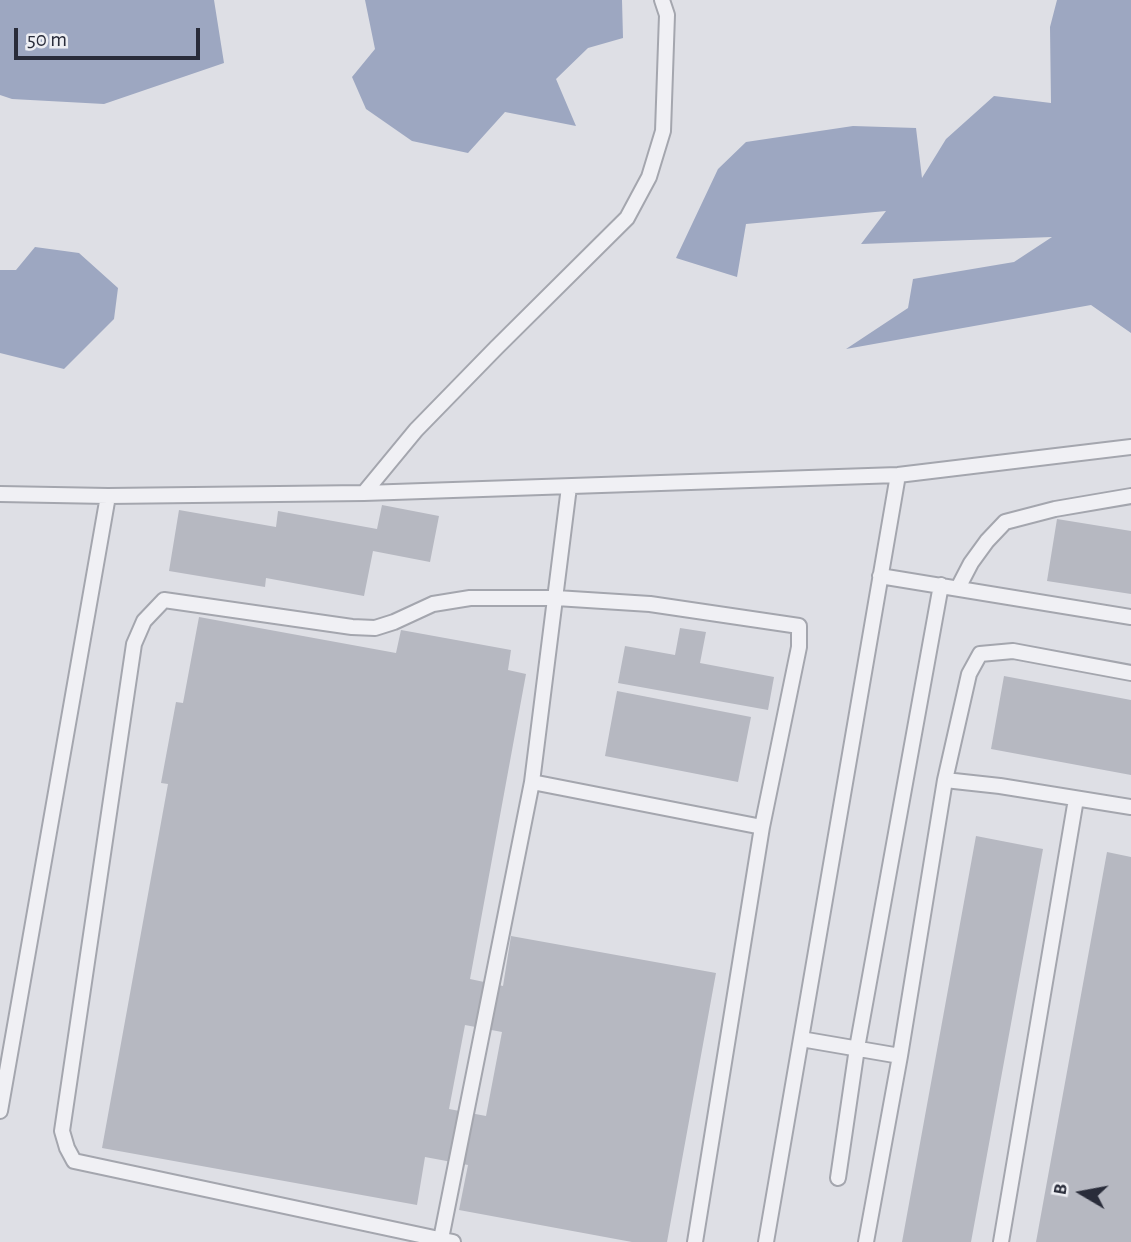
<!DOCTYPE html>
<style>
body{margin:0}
#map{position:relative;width:1131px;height:1242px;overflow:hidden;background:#dedfe5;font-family:"Alegreya Sans",sans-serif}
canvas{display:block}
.north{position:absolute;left:1047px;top:1158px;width:70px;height:70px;-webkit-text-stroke:5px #edeef3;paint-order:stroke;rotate:280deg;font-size:19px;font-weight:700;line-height:28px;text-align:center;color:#292c3a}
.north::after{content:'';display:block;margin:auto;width:24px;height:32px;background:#292c3a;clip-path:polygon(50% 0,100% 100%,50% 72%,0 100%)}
.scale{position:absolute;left:14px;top:28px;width:186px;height:32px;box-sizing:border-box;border:4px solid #292c3a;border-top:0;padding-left:9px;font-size:21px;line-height:24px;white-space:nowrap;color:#292c3a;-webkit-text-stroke:5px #edeef3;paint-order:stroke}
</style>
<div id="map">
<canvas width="1131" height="1242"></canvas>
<div class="north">B</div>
<div class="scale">50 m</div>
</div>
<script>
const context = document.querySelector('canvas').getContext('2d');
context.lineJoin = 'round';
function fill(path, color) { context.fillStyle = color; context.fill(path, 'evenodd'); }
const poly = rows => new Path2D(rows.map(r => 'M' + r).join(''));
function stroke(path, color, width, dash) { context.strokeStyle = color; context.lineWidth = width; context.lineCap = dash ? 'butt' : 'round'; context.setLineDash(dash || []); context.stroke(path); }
fill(poly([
 [0,0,214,0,224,63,104,104,12,99,0,95],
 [365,0,622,0,623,38,588,48,556,79,576,126,505,112,468,153,412,141,366,109,352,77,375,49],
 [1057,0,1131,0,1131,333,1091,305,846,349,908,308,913,279,1014,262,1052,237,861,244,886,211,746,224,737,277,676,258,718,169,746,142,853,126,916,128,922,178,946,139,994,96,1051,103,1050,27],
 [35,247,79,253,118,288,114,319,64,369,0,353,0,270,16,270]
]), '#9da7c1');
fill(poly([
 [382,505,439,516,430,562,373,551,364,596,266,578,265,587,169,571,179,510,276,527,278,511,377,529],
 [1057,519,1131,531,1131,594,1047,581],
 [199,617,396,653,401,630,511,650,508,670,526,674,470,979,503,986,511,936,716,973,667,1242,632,1242,459,1210,468,1165,425,1157,417,1205,102,1148,168,784,161,783,176,702,183,703],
 [465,1025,502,1032,486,1116,449,1109],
 [680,628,706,632,700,663,774,677,768,710,618,683,625,646,675,655],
 [1004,676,1131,700,1131,775,991,749],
 [617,691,751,717,738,782,605,756],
 [976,836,1043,849,971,1242,902,1242],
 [1107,852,1131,857,1131,1242,1036,1242]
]), '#b6b8c1');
const service = poly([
 [364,493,416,430,496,348,627,218,649,177,663,131,667,15,662,0],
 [0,494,108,496,364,493,898,475,1131,447],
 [880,576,1131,617],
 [958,588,971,563,987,541,1005,522,1055,509,1131,496],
 [945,780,969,674,980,654,1013,651,1131,673],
 [532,782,762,827],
 [801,1039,900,1056],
 [0,1111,108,496],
 [838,1178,857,1048,941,585],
 [441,1239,532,782,569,487],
 [453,1242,74,1161,67,1148,62,1131,134,644,144,621,164,600,352,627,375,628,394,622,433,604,470,598,556,598,650,604,799,626,799,647,762,827,695,1242],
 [766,1242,898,475],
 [866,1242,900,1056,945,780,1000,786,1131,807],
 [1001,1242,1076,799]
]);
stroke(service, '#a4a6ae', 18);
stroke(service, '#f0f0f4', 14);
</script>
